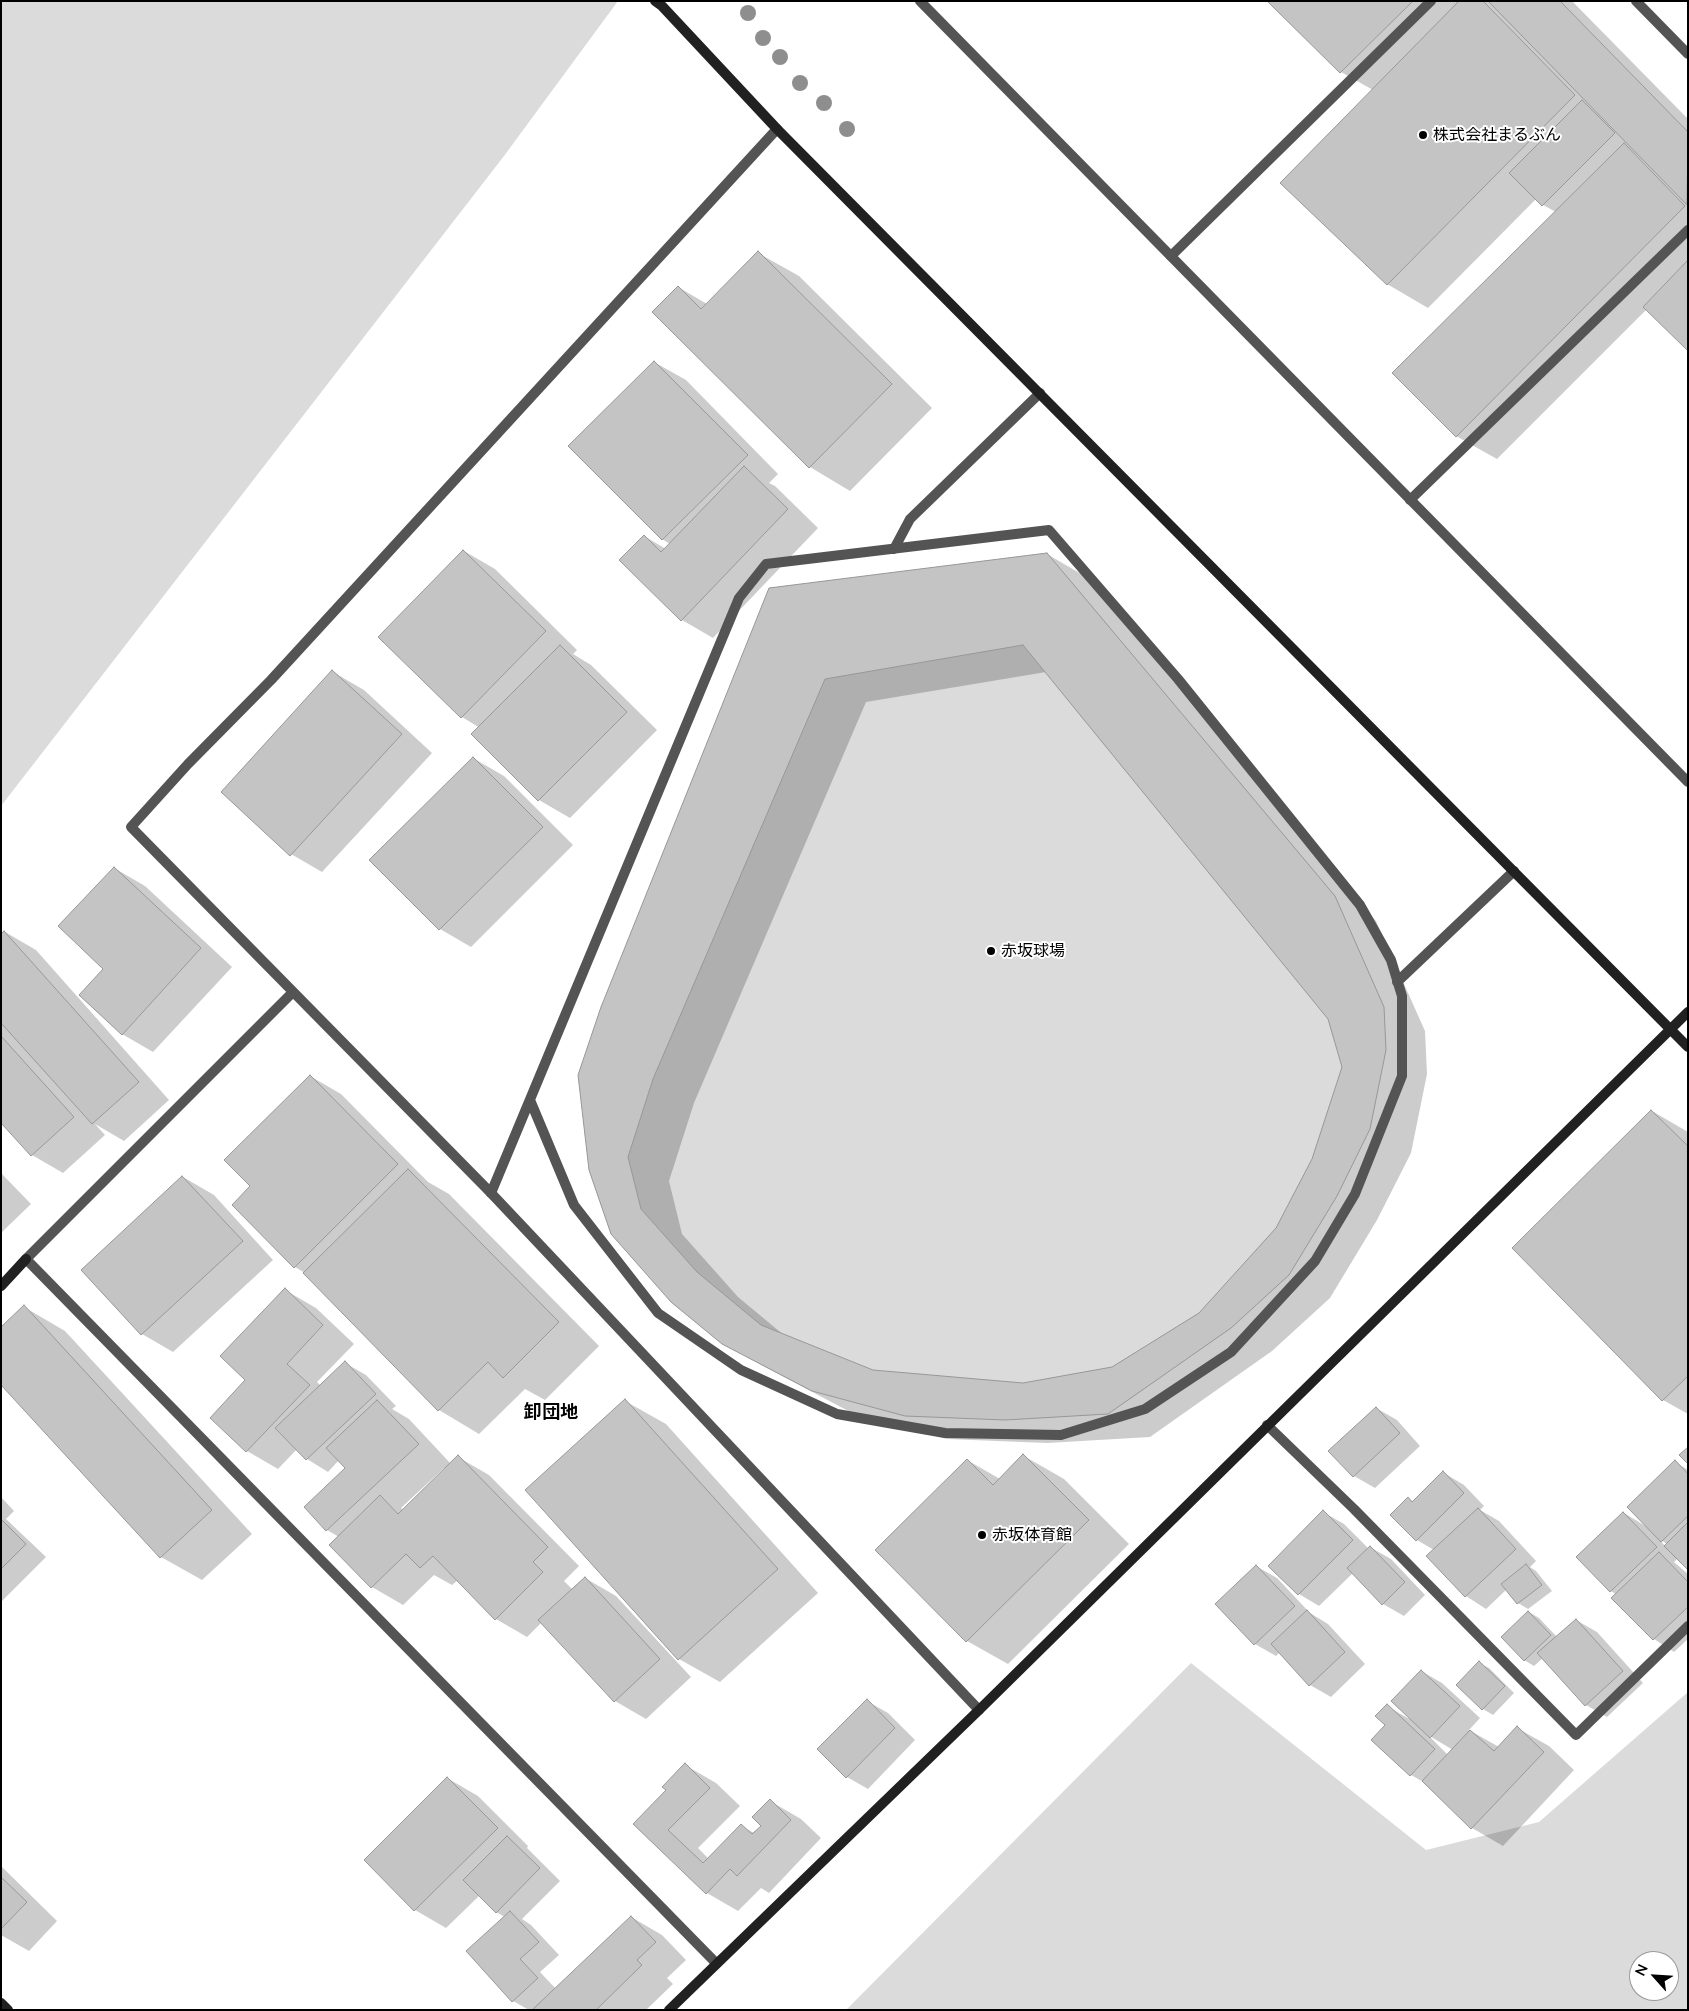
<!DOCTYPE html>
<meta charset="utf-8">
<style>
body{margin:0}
#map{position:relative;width:1689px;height:2011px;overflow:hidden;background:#fff;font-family:Lato,sans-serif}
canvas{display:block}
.frame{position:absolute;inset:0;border:2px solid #000;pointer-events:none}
.north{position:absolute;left:1629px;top:1951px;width:50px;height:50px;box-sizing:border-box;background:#fff;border:1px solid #999;border-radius:50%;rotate:296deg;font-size:14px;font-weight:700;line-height:20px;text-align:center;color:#000}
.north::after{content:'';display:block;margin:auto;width:18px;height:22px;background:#000;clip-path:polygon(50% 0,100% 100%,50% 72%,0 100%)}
</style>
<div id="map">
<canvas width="1689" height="2011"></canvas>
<div class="frame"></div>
<div class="north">N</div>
</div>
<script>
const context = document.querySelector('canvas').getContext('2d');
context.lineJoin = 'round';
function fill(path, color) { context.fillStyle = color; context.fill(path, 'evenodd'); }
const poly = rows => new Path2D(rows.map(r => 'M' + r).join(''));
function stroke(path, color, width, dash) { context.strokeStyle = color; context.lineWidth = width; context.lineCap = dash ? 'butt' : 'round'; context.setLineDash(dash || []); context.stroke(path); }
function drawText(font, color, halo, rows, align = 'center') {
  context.font = font + ' Lato,"Noto Sans JP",sans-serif'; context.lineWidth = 4; context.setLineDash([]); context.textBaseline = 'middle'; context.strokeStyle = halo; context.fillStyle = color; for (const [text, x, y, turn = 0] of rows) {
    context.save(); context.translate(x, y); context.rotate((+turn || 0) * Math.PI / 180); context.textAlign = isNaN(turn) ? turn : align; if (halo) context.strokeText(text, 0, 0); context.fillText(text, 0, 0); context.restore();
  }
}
fill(poly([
 [1,1,618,1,504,156,1,806],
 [1047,553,1335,896,1384,1007,1386,1050,1370,1129,1337,1196,1289,1275,1231,1328,1108,1414,1005,1420,905,1416,812,1391,722,1344,671,1302,611,1234,589,1170,578,1075,601,1007,769,588],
 [1191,1663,1426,1850,1539,1822,1688,1692,1688,2010,846,2010],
 [1639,1961,1669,1961,1669,1991,1639,1991]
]), '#dbdbdb');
fill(poly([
 [1269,1,1572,1,1688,119,1688,349,1647,309,1497,459,1456,436,1556,212,1543,205,1536,199,1428,308,1387,284,1373,90,1341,72],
 [758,253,799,276,932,408,850,491,810,467,678,287,707,304],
 [654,362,686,380,778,474,769,483,775,486,818,528,713,638,682,620,644,536,666,549,670,544,662,539],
 [464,551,495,569,577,650,573,654,591,665,657,730,570,818,539,800,480,728,462,717,380,637],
 [1047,554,1088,578,1376,921,1425,1031,1427,1074,1411,1153,1377,1220,1330,1298,1272,1351,1150,1437,1047,1443,947,1439,854,1414,765,1367,723,1343,590,1170,770,589],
 [1046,672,1330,1019,1343,1067,1313,1159,1278,1229,1199,1314,1112,1368,1024,1385,872,1372,785,1336,738,1297,682,1234,669,1181,694,1103,866,702],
 [333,672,364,690,432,753,322,872,291,854],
 [473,758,504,776,573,845,471,947,440,929,371,860],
 [114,868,145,886,232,967,153,1052,122,1034,105,969],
 [5,932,36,950,169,1100,124,1141,95,1124,105,1135,63,1173,32,1155,1,1121,1,935],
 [310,1076,341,1094,428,1182,449,1194,599,1346,545,1400,525,1389,479,1434,439,1410,305,1273,295,1267,252,1186],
 [1652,1111,1688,1132,1688,1414,1663,1400,1513,1248],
 [1,1173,31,1204,1,1233],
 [183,1177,214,1195,273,1260,173,1352,142,1334],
 [285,1290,316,1308,354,1344,317,1382,321,1386,345,1363,366,1375,396,1406,392,1409,409,1419,451,1464,458,1457,489,1475,579,1566,564,1581,572,1589,585,1578,616,1596,691,1677,646,1719,615,1701,542,1622,527,1637,496,1619,458,1580,452,1585,434,1575,403,1605,372,1587,331,1545,339,1537,327,1530,347,1468,339,1460,328,1472,307,1459,297,1449,278,1469,247,1451,247,1380],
 [444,1468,446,1469,404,1510,401,1508],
 [24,1307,65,1331,252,1534,202,1580,161,1557],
 [625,1401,666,1424,818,1593,720,1682,679,1659],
 [1376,1408,1397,1420,1420,1446,1375,1488,1354,1476,1330,1451],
 [1024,1456,1064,1479,1129,1544,1008,1664,967,1641,967,1460,1000,1479],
 [1675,1462,1688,1470,1688,1568,1678,1558,1674,1562,1688,1574,1688,1639,1674,1652,1654,1639,1613,1598,1617,1595,1611,1591,1578,1557,1624,1513,1647,1527],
 [1659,1539,1667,1544,1665,1546],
 [1444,1473,1464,1485,1484,1506,1480,1510,1499,1521,1536,1561,1530,1567,1536,1571,1552,1591,1528,1609,1518,1603,1507,1589,1486,1609,1466,1596,1428,1556,1434,1550,1417,1540,1392,1515,1409,1499,1414,1502],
 [1,1497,14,1511,6,1519,46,1557,1,1602],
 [1323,1512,1344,1524,1369,1549,1370,1547,1391,1559,1425,1595,1404,1616,1383,1604,1353,1573,1319,1606,1299,1594],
 [1256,1566,1277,1578,1310,1613,1328,1624,1365,1664,1331,1697,1310,1685,1280,1652,1276,1656,1255,1644],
 [1529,1612,1539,1618,1557,1637,1576,1620,1597,1632,1643,1683,1607,1717,1586,1705,1543,1658,1534,1666,1524,1660],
 [1479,1663,1489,1668,1514,1693,1493,1715,1483,1709],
 [1421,1671,1442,1683,1480,1718,1469,1730,1499,1747,1517,1728,1549,1746,1574,1770,1503,1846,1472,1828,1427,1784,1411,1775,1386,1724,1387,1706,1411,1720],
 [1428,1735,1453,1750,1448,1755],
 [867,1701,888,1713,915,1740,868,1789,847,1777],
 [685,1765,716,1783,740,1806,698,1848,709,1859,741,1826,754,1833,762,1826,770,1801,801,1819,821,1838,769,1893,761,1888,738,1911,707,1893,635,1824,668,1790],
 [447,1778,478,1796,528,1846,527,1848,560,1881,522,1919,531,1925,559,1955,540,1972,556,1989,631,1917,662,1935,686,1960,667,1978,673,1984,646,2010,529,2010,513,2001,505,1917,496,1912,480,1895,446,1928,415,1910],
 [1,1866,57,1921,29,1951,1,1935]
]), '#0003');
const building = poly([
 [1267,1,1413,1,1340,73,1267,1],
 [1459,1,1483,1,1575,95,1387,285,1280,183,1459,1],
 [1488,1,1560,1,1688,132,1687,205,1488,1],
 [1582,100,1615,133,1542,206,1509,173,1582,100],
 [1624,143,1685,206,1456,437,1392,373,1624,143],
 [758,251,892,384,809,468,652,312,678,286,701,309,758,251],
 [1688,260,1688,351,1643,307,1688,260],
 [654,361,748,455,662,540,568,446,654,361],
 [744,466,788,509,681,621,619,560,644,535,661,552,744,466],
 [463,550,546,631,461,718,378,637,463,550],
 [1047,553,1335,896,1384,1007,1386,1050,1370,1129,1337,1196,1289,1275,1231,1328,1108,1414,1005,1420,905,1416,812,1391,722,1344,671,1302,611,1234,589,1170,578,1075,601,1007,769,588,1047,553],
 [1023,645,1328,1019,1342,1067,1312,1159,1276,1228,1199,1313,1112,1367,1023,1383,873,1370,761,1325,697,1272,641,1209,628,1157,653,1079,825,679,1023,645],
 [560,645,627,712,538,801,471,734,560,645],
 [332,670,402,734,290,856,221,792,332,670],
 [473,757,543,827,439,930,369,860,473,757],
 [114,867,201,948,122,1035,79,995,103,969,58,926,114,867],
 [4,931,139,1082,92,1124,1,1023,1,934,4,931],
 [1,1036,74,1117,31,1156,1,1123,1,1036],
 [310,1075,398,1164,294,1268,232,1205,250,1186,224,1160,310,1075],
 [1651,1110,1688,1146,1688,1376,1662,1401,1512,1248,1651,1110],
 [408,1169,559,1322,503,1378,488,1362,438,1411,303,1273,408,1169],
 [182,1176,243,1241,141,1335,81,1270,182,1176],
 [285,1288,323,1325,287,1364,310,1385,246,1452,210,1418,245,1380,220,1356,285,1288],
 [24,1305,212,1510,160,1558,1,1385,1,1327,24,1305],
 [345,1361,376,1394,306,1460,275,1428,345,1361],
 [625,1399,778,1569,678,1660,525,1490,625,1399],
 [377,1400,419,1444,326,1531,304,1507,345,1468,326,1448,377,1400],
 [1376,1407,1400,1433,1353,1477,1328,1451,1376,1407],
 [1688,1447,1688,1464,1679,1455,1688,1447],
 [1023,1454,1089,1520,966,1642,875,1550,967,1459,993,1485,1023,1454],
 [458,1455,548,1547,533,1562,543,1572,495,1620,433,1556,420,1568,406,1554,371,1588,329,1545,380,1495,398,1514,458,1455],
 [1675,1460,1688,1474,1688,1516,1661,1542,1627,1507,1675,1460],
 [1443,1471,1464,1493,1416,1541,1390,1515,1408,1497,1412,1502,1443,1471],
 [1478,1508,1516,1549,1465,1597,1426,1556,1478,1508],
 [1323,1510,1353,1540,1298,1595,1268,1566,1323,1510],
 [1623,1512,1657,1547,1610,1592,1576,1557,1623,1512],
 [1,1519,26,1544,1,1569,1,1519],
 [1688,1522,1688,1570,1664,1546,1688,1522],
 [1370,1546,1405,1582,1382,1605,1347,1568,1370,1546],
 [1659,1552,1688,1582,1688,1607,1653,1640,1611,1598,1659,1552],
 [1526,1564,1542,1585,1517,1604,1501,1584,1526,1564],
 [1256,1565,1295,1606,1254,1645,1215,1604,1256,1565],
 [585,1577,660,1659,614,1702,538,1620,585,1577],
 [1307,1610,1345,1652,1309,1686,1271,1644,1307,1610],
 [1528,1611,1551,1635,1524,1661,1501,1637,1528,1611],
 [1576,1619,1623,1671,1585,1706,1537,1653,1576,1619],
 [1479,1661,1505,1686,1482,1710,1456,1685,1479,1661],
 [1421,1670,1460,1706,1430,1738,1391,1701,1421,1670],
 [867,1699,895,1728,846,1778,817,1749,867,1699],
 [1387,1704,1435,1749,1410,1776,1371,1740,1385,1725,1375,1716,1387,1704],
 [1517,1726,1544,1752,1471,1829,1422,1781,1470,1730,1494,1751,1517,1726],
 [685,1763,710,1788,668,1830,703,1863,741,1824,752,1834,761,1826,752,1817,770,1799,791,1820,737,1876,730,1869,706,1894,633,1824,666,1790,662,1787,685,1763],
 [447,1777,498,1828,414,1911,364,1860,447,1777],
 [507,1836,540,1868,496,1913,463,1880,507,1836],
 [1,1877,27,1902,1,1929,1,1877],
 [510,1911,539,1942,520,1959,538,1978,512,2002,466,1951,510,1911],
 [631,1916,656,1942,637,1960,642,1965,596,2010,532,2010,631,1916]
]);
fill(building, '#c4c4c4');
stroke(building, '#989898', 1);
stroke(poly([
 [1171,256,1431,1],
 [1410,500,1688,230],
 [894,549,910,519,1040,393],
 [1397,982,1514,871],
 [491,1193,739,598,766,564,1049,530,1178,679,1360,905,1391,960,1402,996,1402,1076,1355,1194,1315,1261,1231,1352,1145,1409,1061,1435,945,1433,837,1414,741,1370,658,1313,574,1205,530,1100]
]), '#545454', 10);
stroke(poly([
 [920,1,1688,782],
 [1636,1,1688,54],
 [777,129,271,680,188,764,131,827,491,1193,979,1710],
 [292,993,26,1259,716,1963],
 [1267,1425,1354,1509,1576,1735,1688,1626]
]), '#545454', 10);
stroke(poly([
 [655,1,662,6,777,129,1688,1047],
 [1,1286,26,1259],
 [1,2003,8,2010],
 [669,2010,979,1710,1688,1012]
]), '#212121', 10);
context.fillStyle = '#8e8e8e';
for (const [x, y] of [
 [748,13],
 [763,38],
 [780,57],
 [800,83],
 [824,103],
 [847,129]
]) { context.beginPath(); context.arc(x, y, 8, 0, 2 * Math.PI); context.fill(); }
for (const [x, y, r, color] of [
 [1423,135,5,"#000"],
 [991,951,5,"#000"],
 [982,1535,5,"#000"]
]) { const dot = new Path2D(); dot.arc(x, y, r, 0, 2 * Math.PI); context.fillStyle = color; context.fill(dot); stroke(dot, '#fff', 2); }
drawText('16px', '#000', '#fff', [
 ["株式会社まるぶん",1433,135],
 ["赤坂球場",1001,951],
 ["赤坂体育館",992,1535]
], 'left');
drawText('bold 18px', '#000', '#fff', [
 ["卸団地",551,1412]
]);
</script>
